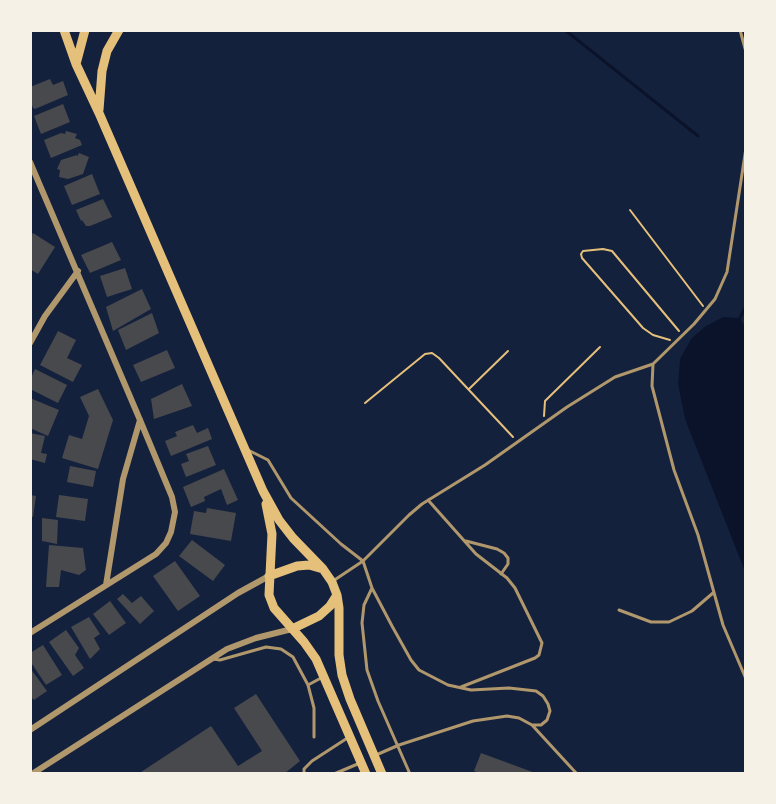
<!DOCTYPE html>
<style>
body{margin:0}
#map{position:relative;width:776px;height:804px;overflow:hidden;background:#14213d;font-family:Commissioner,sans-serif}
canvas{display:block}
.frame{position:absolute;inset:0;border:32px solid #f6f1e7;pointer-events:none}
</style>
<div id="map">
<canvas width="776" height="804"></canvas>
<div class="frame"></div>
</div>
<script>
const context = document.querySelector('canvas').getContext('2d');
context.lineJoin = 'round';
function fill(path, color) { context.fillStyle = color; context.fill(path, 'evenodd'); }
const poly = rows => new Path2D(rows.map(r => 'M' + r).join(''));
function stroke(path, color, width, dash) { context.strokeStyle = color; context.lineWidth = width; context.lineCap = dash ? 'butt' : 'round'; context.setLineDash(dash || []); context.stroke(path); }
fill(poly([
 [723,317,740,318,746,329,746,574,685,419,678,384,680,359,691,339,706,326]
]), '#0b132b');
stroke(poly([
 [565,30,698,136],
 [738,322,746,306]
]), '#0b132b', 3);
fill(poly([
 [50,79,53,85,63,81,68,95,35,109,33,108,30,100,30,87],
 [63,104,70,122,41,134,34,116],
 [66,131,77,134,75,138,80,140,82,145,51,158,44,140,61,133,65,134],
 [79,153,89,157,83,174,68,179,59,177,60,170,57,169,61,160,77,155,77,157],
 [92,174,100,194,72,205,64,186],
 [103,199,112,217,90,226,86,226,82,220,81,221,76,210],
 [33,233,55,247,38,274,30,269,30,238],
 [112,242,121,260,90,273,81,255],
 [125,268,132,289,107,297,100,276],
 [142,289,151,309,113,331,106,307],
 [152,313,159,333,126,350,118,330],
 [58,331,76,340,67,358,82,365,73,382,40,365],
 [167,350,175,368,141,382,133,365],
 [35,369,67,385,58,403,30,389,30,380],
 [182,384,192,406,154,419,151,399],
 [98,389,113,420,98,469,62,458,69,435,82,439,89,416,80,397],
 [30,398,59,410,48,436,30,428],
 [193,425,197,433,208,428,212,439,171,456,165,441,177,436,175,432],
 [30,433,45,436,41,453,47,454,45,463,30,459],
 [208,446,216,465,186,477,181,464,189,461,186,454],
 [70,466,96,471,93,487,67,482],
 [224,469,238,500,227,505,221,489,204,497,205,501,191,507,183,487],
 [30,495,36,496,33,517,30,516],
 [59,495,88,499,85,521,56,517],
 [207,508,236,513,231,541,190,534,194,511,206,513],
 [42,518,58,520,57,544,42,541],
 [192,540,225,565,213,581,179,556],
 [49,545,83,548,86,570,79,575,61,570,59,587,46,587],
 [175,561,200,596,178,611,153,576],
 [123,594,132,603,141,596,154,611,140,624,117,599],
 [110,601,126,623,109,635,93,614],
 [89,617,100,634,94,638,100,649,90,659,71,627],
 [66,630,79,648,75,655,84,668,73,676,49,642],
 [43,645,62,675,46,685,30,661,30,653],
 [30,668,47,691,34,700,30,696],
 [256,694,300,761,284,774,138,774,211,726,238,766,262,751,234,708],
 [481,753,538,774,482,774,474,771]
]), '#48494c');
stroke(poly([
 [630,210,703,306],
 [670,340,653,335,643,328,582,258,581,254,583,251,603,249,612,251,679,331],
 [469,389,508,351],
 [365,403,425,354,432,353,439,358,513,437],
 [544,416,545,401,600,347]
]), '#e5c07b', 2);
stroke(poly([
 [740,30,746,52],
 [653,364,652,386,674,470,698,535,723,625,746,679],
 [248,450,268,460,291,498,341,544,363,561,372,588,392,626,411,660,419,670,448,685,471,690,509,688,536,691,543,696,548,704,550,711,547,720,541,725,532,725,519,718,507,716,473,721,399,745,376,755],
 [428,500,476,554,507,578,515,588,542,643,539,655,535,658,461,687],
 [466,541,497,549,504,553,508,558,508,564,501,574],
 [333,581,363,561,409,515,422,504,485,465,567,407,615,377,653,364,694,324,715,299,727,272,746,148],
 [372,588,364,605,362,623,367,670,378,701,410,774],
 [619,610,651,622,669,622,692,611,713,593],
 [213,659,220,660,266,647,281,649,293,657,308,685],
 [532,725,577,774],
 [314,737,314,708,308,685,321,678],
 [304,774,304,769,312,761,349,737],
 [334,774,360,763]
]), '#b1986c', 3);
stroke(poly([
 [30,162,140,420,172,497,175,512,171,532,166,543,156,554,30,633],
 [30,343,45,316,78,271],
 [106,585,123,479,140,420],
 [30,730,238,593,269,576],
 [32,774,227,649,256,638,292,629]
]), '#b1986c', 6);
stroke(poly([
 [64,30,76,64,99,113,263,491,279,520,293,538,323,569,332,582,337,595,339,608,339,655,342,675,350,699,382,774],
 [76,64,85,30],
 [99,110,102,71,107,51,119,30],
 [266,504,272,534,269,595,274,608,304,642,316,659,366,774],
 [269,576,297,566,309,565,323,569],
 [292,629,319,616,330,606,337,595]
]), '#e5c07b', 9);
</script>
